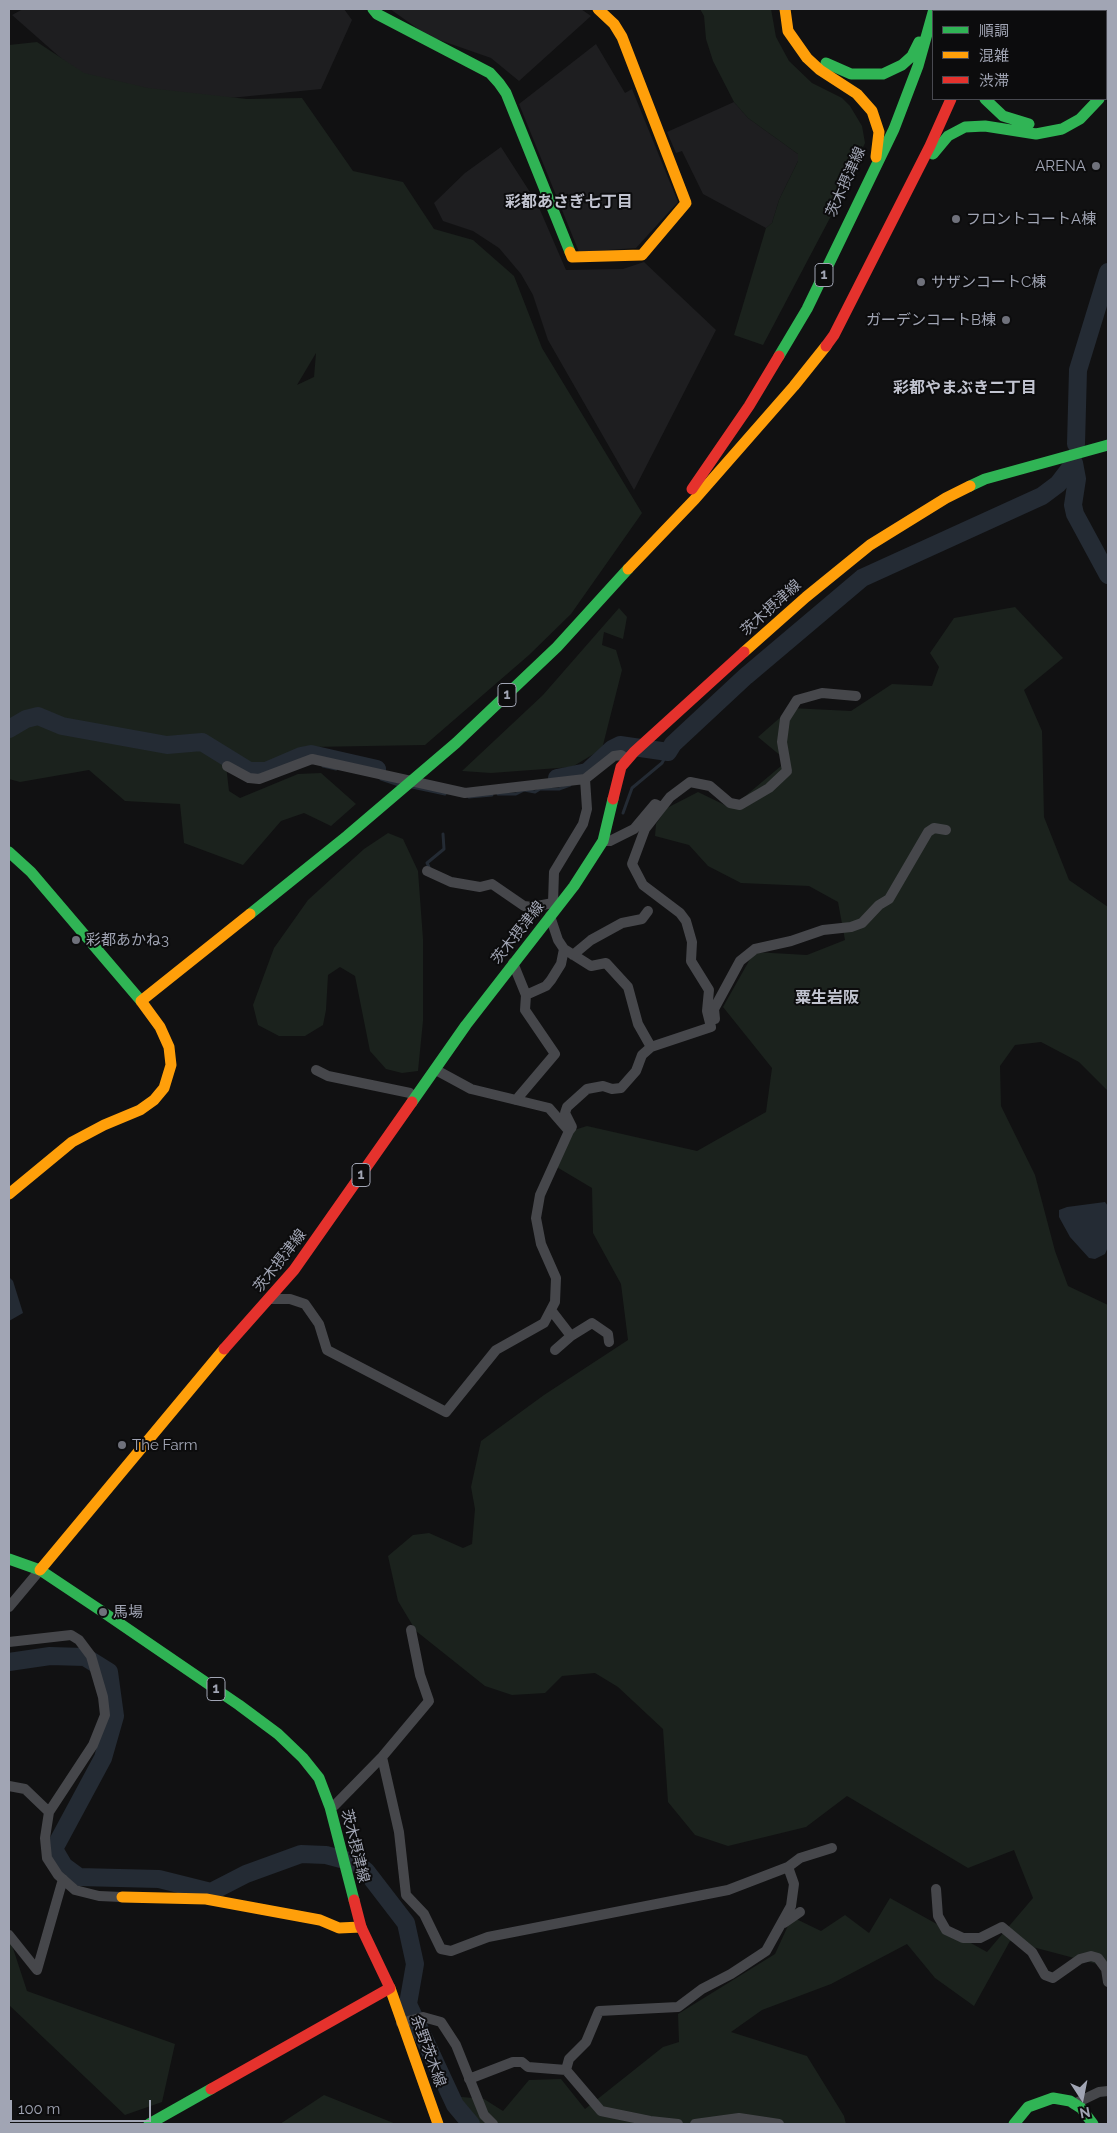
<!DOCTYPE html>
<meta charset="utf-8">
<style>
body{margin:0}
#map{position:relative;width:1117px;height:2133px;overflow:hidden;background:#111112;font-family:Raleway,"Noto Sans JP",sans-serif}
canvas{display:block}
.frame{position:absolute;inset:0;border:10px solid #a1a5b4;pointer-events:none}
.legend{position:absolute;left:932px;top:10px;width:175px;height:90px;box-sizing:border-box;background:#0c0c0d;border:1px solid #484950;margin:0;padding:6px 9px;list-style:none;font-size:15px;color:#a1a5b4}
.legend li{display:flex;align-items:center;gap:10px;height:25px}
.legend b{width:25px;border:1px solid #484950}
.north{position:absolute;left:1057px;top:2073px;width:50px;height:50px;-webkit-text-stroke:4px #0c0c0d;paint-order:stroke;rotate:169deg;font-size:14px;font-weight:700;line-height:20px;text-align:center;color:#a1a5b4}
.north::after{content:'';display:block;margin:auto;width:18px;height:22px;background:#a1a5b4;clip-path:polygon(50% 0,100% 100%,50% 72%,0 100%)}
.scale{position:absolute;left:10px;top:2100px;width:141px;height:22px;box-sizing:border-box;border:2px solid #a1a5b4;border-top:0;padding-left:6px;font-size:15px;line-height:18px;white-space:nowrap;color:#a1a5b4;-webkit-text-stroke:4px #0c0c0d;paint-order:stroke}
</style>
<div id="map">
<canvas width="1117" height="2133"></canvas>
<div class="frame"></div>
<ul class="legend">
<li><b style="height:6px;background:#30b455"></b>順調</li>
<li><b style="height:6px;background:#ff9f0a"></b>混雑</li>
<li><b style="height:6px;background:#e5322d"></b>渋滞</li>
</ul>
<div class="north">N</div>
<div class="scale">100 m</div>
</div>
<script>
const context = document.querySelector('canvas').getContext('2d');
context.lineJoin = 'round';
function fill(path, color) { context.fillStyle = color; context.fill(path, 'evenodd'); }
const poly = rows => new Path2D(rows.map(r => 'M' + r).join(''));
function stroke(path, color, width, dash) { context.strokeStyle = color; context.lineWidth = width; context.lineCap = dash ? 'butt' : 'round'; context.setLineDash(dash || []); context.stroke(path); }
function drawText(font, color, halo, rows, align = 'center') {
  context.font = font + ' Raleway,"Noto Sans JP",sans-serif'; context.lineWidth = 4; context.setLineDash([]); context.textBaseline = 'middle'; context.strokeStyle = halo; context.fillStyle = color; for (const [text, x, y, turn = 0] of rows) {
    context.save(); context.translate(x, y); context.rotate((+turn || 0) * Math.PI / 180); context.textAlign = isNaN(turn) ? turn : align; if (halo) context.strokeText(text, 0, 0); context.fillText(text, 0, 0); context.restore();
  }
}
fill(poly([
 [23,9,344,9,352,20,321,89,200,101,79,74,12,15],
 [390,9,581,9,591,16,519,81,491,58,428,36],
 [596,44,625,93,632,89,678,202,636,248,579,252,519,104],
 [734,102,748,118,798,154,798,161,779,200,772,223,766,228,703,194,682,151,676,153,667,132],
 [501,147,537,203,566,270,623,269,644,262,716,330,634,490,548,340,533,295,521,274,499,248,473,231,443,221,434,203,465,173]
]), '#1e1e20');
fill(poly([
 [700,9,771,9,776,37,789,61,812,83,842,98,850,106,862,126,865,143,831,216,763,345,734,335,766,228,772,223,779,200,798,161,798,154,748,118,734,102,713,61,706,39,704,16],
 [37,42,84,73,148,88,247,99,302,98,353,171,403,182,434,229,473,240,514,276,542,348,642,513,571,614,529,655,425,745,310,747,267,767,226,765,229,791,240,798,298,774,321,773,356,804,331,826,304,813,281,821,243,865,184,843,180,804,125,801,89,770,20,782,9,779,9,45],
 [316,353,314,377,297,385],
 [1015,607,1063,658,1024,690,1042,731,1044,817,1069,880,1108,907,1108,1091,1079,1062,1041,1042,1015,1045,1000,1066,1001,1106,1035,1175,1055,1251,1068,1286,1108,1305,1108,1967,1010,1941,974,2006,935,1978,907,1944,831,1984,762,2010,731,2032,807,2056,844,2116,846,2124,475,2124,451,2096,484,2099,503,2111,529,2080,561,2079,585,2109,663,2047,679,2042,678,2014,775,1954,792,1917,821,1931,845,1915,869,1933,890,1898,987,1952,1033,1898,1014,1850,968,1868,847,1796,806,1827,728,1846,695,1835,668,1802,663,1729,618,1687,595,1673,562,1676,545,1693,512,1695,485,1686,416,1631,398,1601,388,1556,413,1535,429,1533,463,1548,472,1544,475,1509,471,1487,481,1441,544,1395,628,1340,621,1284,593,1233,592,1188,555,1166,571,1131,587,1126,697,1151,766,1112,772,1068,723,1007,754,952,807,955,845,940,838,902,809,886,741,883,708,866,689,845,655,836,656,824,667,808,698,792,731,808,787,761,758,737,791,708,851,711,892,684,932,686,939,667,930,653,954,618],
 [619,608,627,617,623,639,604,632,602,645,616,650,622,670,602,749,572,767,491,773,462,771,543,695],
 [388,833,403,839,418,871,423,939,423,1021,418,1071,402,1073,386,1069,370,1051,355,976,340,967,328,975,326,1010,323,1025,305,1036,279,1036,258,1025,253,1005,274,948,308,900,364,849],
 [9,1936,27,1991,175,2044,162,2102,125,2115,9,2005],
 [324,2095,396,2124,280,2124]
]), '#1b221d');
fill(poly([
 [1105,1202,1108,1206,1108,1247,1105,1254,1095,1259,1089,1258,1070,1237,1059,1217,1059,1210,1067,1207],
 [9,1277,13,1281,23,1313,9,1321]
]), '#242b34');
stroke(poly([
 [323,766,336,769],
 [381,779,399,785],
 [412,787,445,794],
 [498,794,516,794,524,790,535,792,540,789,559,789,570,785],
 [469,797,492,795],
 [623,813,632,788,662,763,668,752],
 [429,867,427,863,444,849,443,834]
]), '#242b34', 3);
stroke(poly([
 [1076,444,1078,370,1108,272],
 [1074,463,1077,479,1073,505,1075,514,1108,575],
 [9,729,26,719,38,716,62,726,167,745,202,742,249,771,266,771,301,756,311,754,377,769],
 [557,778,587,772,612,749,620,745,668,752,673,744,746,676,862,578,1042,496,1058,484,1074,463],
 [9,1662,50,1656,85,1657,109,1672,115,1716,103,1758,54,1849,64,1866,79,1877,159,1879,211,1892,246,1874,301,1854,326,1855,356,1863,366,1871,406,1923,415,1964,408,2004,455,2105,471,2124]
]), '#242b34', 18);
stroke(poly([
 [227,766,249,778,259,779,312,759,465,793,585,779,614,756,621,755,627,759],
 [603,841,610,841,634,829,655,804,659,806],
 [427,871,451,882,480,887,492,884,524,906,532,907,553,903],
 [558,906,553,903,554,872,583,824,587,809,585,779],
 [550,916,558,940,564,949,591,966,606,963,628,987,638,1024,651,1047],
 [573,955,591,940,622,923,642,919,648,911],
 [513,963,526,995,525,1010,555,1054,516,1100],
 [526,995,546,986,551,980,561,964,564,949],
 [715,1019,714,1009,740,961,755,949,791,941,823,930,851,927,862,923,879,905,889,899,928,832,934,828,946,830],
 [316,1070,328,1076,410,1093,414,1098],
 [569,1131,572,1127,565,1113,567,1107,587,1089,603,1086,612,1089,621,1088,636,1071,642,1055,651,1047,711,1027,707,1011,709,990,691,961,692,942,686,921,680,913,643,885,632,864,645,829,670,797,690,782,710,786,730,803,740,805,769,788,787,771,782,742,785,719,797,700,822,693,856,696],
 [270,1299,290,1299,305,1304,319,1324,327,1350,446,1412,496,1350,544,1323,555,1302,556,1278,541,1244,536,1218,540,1195,569,1131,549,1108,471,1089,436,1070],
 [551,1310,571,1336],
 [555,1350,571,1336,592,1323,608,1334,609,1342],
 [9,1607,40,1570],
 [9,1642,71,1635,79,1640,91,1656,103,1697,105,1715,93,1745,49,1812,45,1838,47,1858,58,1875,75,1890,99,1896,122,1897],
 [382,1757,399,1832,406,1895,424,1914,441,1949,451,1951,488,1937,728,1890,788,1867,800,1858,832,1848],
 [9,1786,25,1789,49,1812],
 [330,1807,335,1805,382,1757,429,1701,420,1675,411,1630],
 [936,1889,938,1916,946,1930,963,1938,980,1938,1002,1927,1032,1952,1045,1975,1053,1978,1080,1959,1091,1956,1098,1958,1106,1969,1108,1982],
 [784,1923,800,1912],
 [9,1935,37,1970,63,1879],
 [401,2023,423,2017,441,2022,456,2045,484,2115,493,2124],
 [469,2079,513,2062,522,2062,528,2067,566,2070],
 [1074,2104,1099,2092,1108,2091],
 [678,2124,650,2121,601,2111,566,2070,569,2059,586,2042,599,2011,678,2007,702,1989,731,1974,766,1951,791,1906,794,1884,788,1867],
 [695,2124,739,2118,779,2124]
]), '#46474b', 10);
stroke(poly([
 [373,9,377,14,490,73,499,83,506,93,570,252],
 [1106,50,1108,39],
 [826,63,851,74,883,74,902,65,912,56,919,42],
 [985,99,1003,116,1029,124],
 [933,154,948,136,965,127,985,126,1036,134,1062,129,1080,119,1099,99],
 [779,356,807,309,894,129,918,66,934,9],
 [970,486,985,479,1108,445],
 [9,852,31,872,141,1001],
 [250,914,347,836,456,743,557,647,628,569],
 [412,1102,466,1025,574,886,603,841,613,799],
 [9,1559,40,1570,103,1612,239,1705,278,1734,303,1758,319,1778,330,1807,354,1900],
 [149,2124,211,2089],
 [1014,2124,1028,2107,1053,2098,1070,2101,1081,2108,1093,2124]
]), '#30b455', 11);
stroke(poly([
 [785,9,788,31,807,58,820,70,857,94,872,111,879,132,876,157],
 [570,252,572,257,642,255,686,203,622,37,614,24,598,9],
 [628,569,695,499,794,386,826,346],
 [744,652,806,597,870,545,946,498,970,486],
 [9,1194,72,1142,104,1125,140,1110,154,1100,164,1088,171,1065,169,1047,160,1027,141,1001,250,914],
 [40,1570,224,1349],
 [122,1897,206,1899,320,1920,339,1928,361,1927],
 [390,1988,438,2124]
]), '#ff9f0a', 11);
stroke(poly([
 [985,11,986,9],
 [1106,87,1108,79],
 [826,346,834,335,930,146,951,99],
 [692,489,749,406,779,356],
 [613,799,621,767,634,752,744,652],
 [224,1349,294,1270,412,1102],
 [211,2089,390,1988,361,1927,354,1900]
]), '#e5322d', 11);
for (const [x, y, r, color] of [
 [1096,166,5,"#6f717b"],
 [956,219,5,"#6f717b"],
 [921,282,5,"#6f717b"],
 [1006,320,5,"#6f717b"],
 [76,940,5,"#6f717b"],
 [122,1445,5,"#6f717b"],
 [103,1612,5,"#6f717b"]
]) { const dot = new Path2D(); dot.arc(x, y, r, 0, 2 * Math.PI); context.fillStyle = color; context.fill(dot); stroke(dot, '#0c0c0d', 2); }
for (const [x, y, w] of [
 [824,275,18],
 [507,695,18],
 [361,1175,18],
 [216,1689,18]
]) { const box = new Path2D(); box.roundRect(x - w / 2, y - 11.5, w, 23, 4); context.fillStyle = '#0c0c0d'; context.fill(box); stroke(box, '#a1a5b4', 1); }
drawText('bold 14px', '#a1a5b4', null, [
 ["1",824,275],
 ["1",507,695],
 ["1",361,1175],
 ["1",216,1689]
]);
drawText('15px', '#a1a5b4', '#0c0c0d', [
 ["ARENA",1086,166,"right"],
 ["フロントコートA棟",966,219],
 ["サザンコートC棟",931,282],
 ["ガーデンコートB棟",996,320,"right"],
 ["彩都あかね3",86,940],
 ["The Farm",132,1445],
 ["馬場",113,1612]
], 'left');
drawText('15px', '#a1a5b4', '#0c0c0d', [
 ["茨木摂津線",846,182,-66],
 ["茨木摂津線",771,608,-42],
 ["茨木摂津線",518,933,-52],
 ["茨木摂津線",280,1261,-52],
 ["茨木摂津線",355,1846,76],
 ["余野茨木線",428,2051,70]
]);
drawText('bold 16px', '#c2c4d0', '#0c0c0d', [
 ["彩都あさぎ七丁目",569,202],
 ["彩都やまぶき二丁目",965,388],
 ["粟生岩阪",827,998]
]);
</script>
